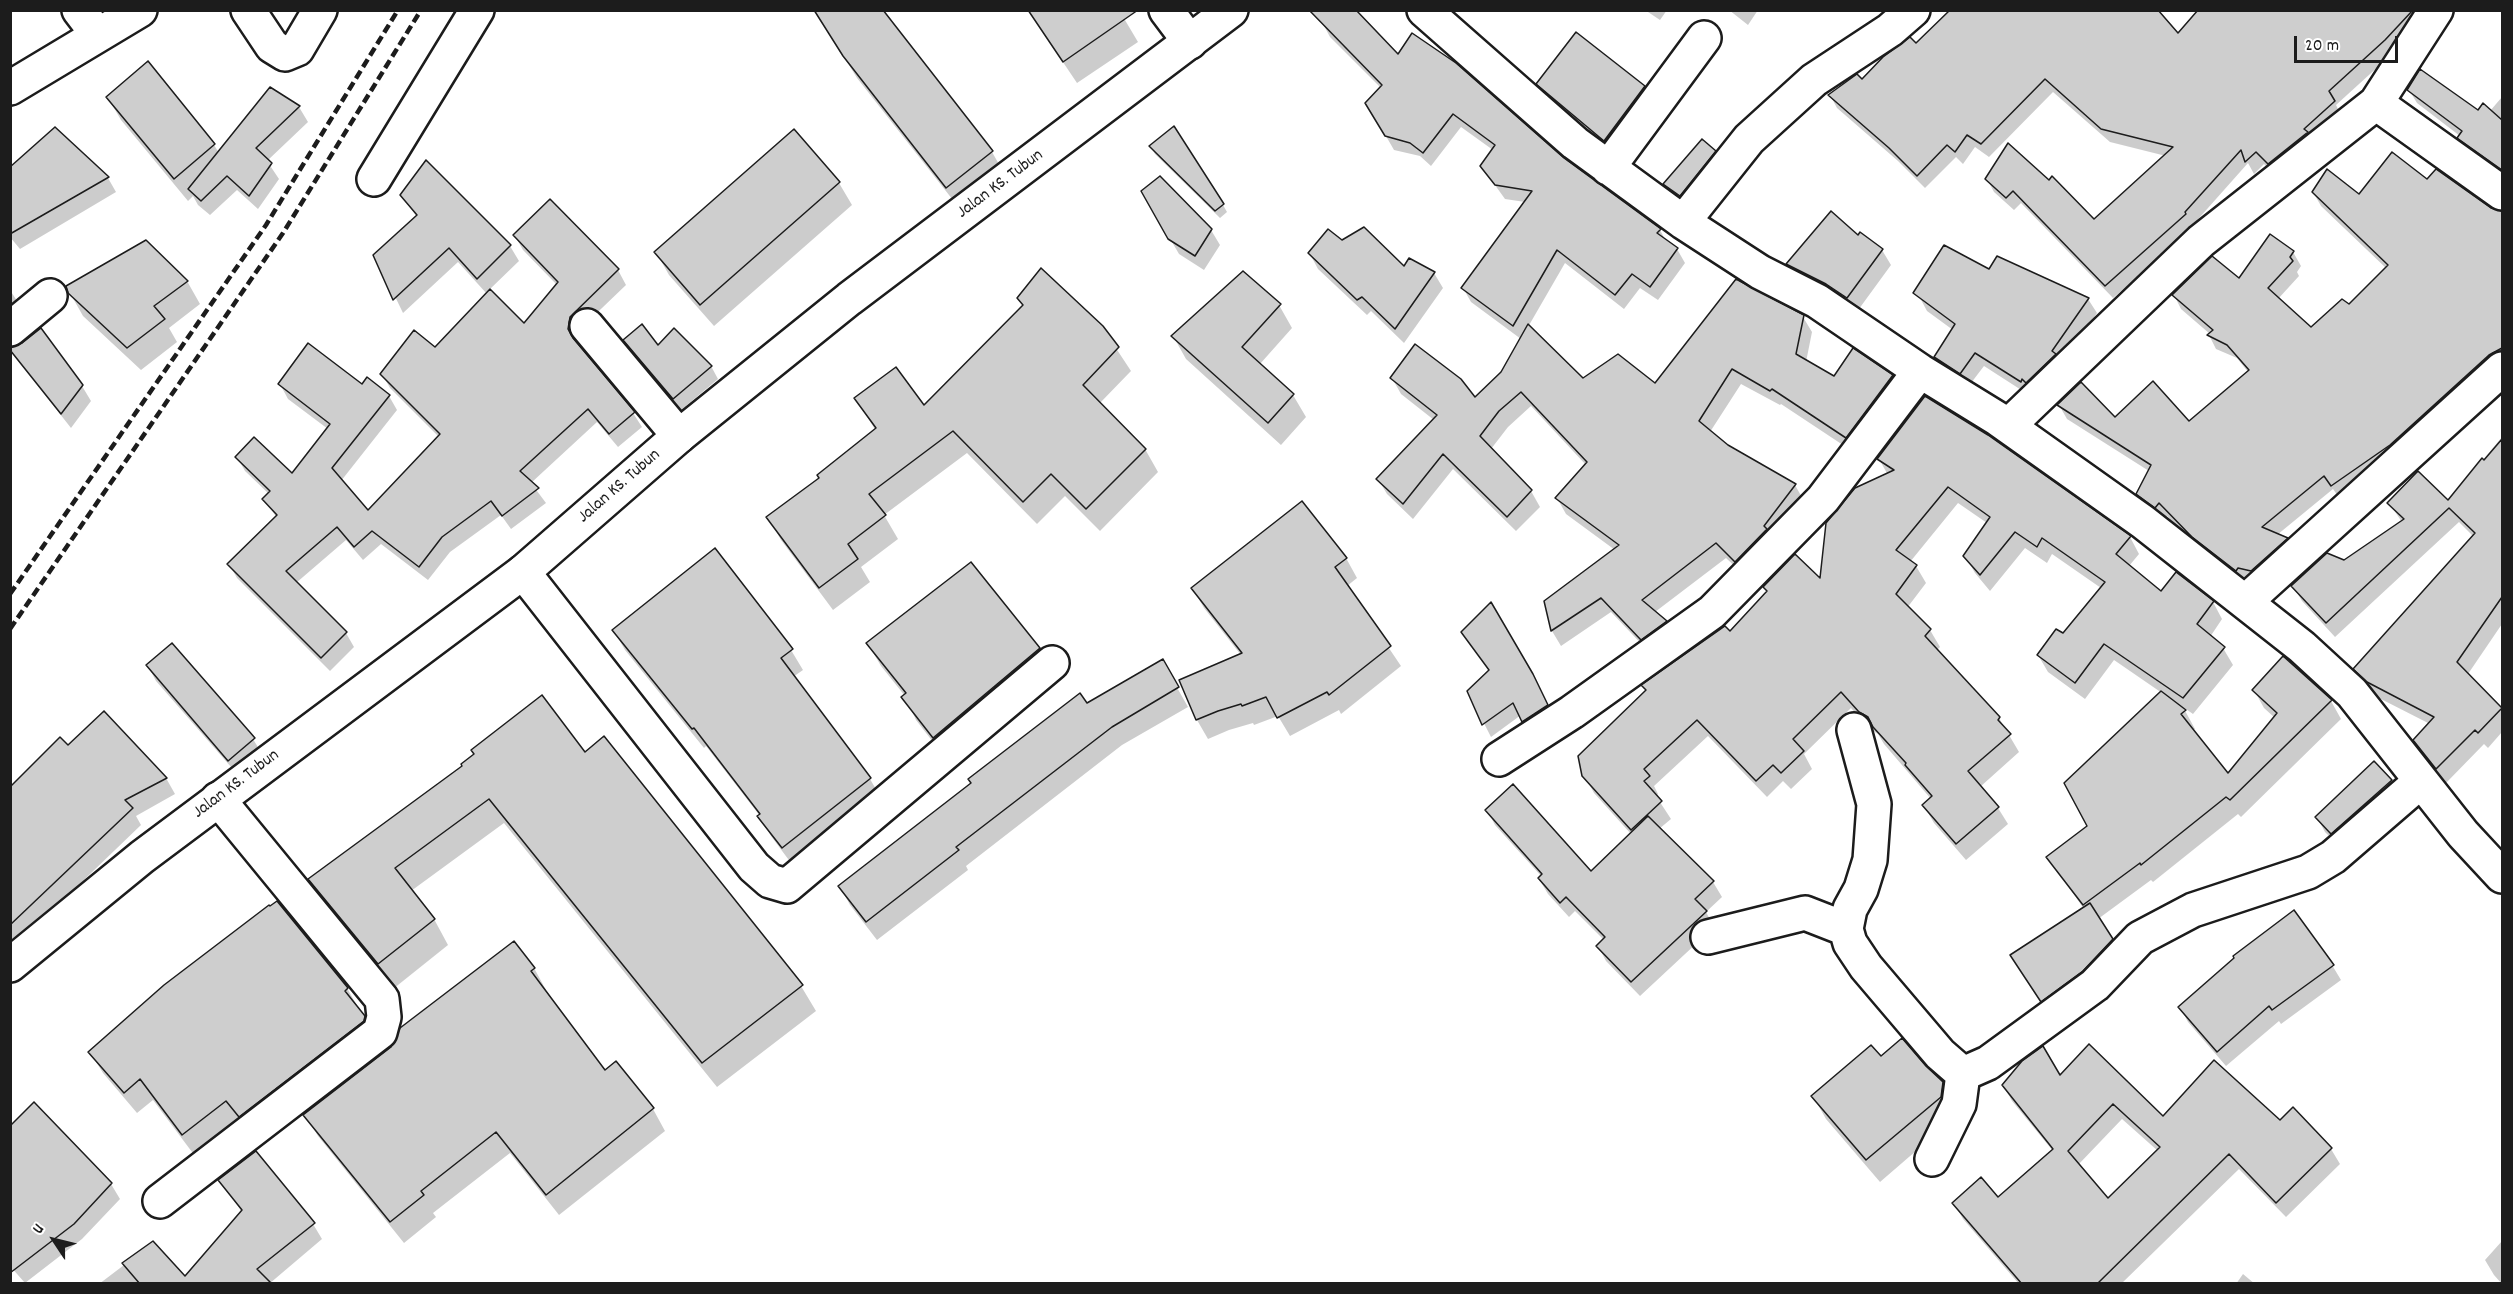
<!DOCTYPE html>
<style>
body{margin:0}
#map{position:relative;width:2513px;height:1294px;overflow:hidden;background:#fff;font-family:Dekko,sans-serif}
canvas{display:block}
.frame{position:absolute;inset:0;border:12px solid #1c1c1c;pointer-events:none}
.north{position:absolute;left:24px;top:1210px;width:60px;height:60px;-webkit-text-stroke:4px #fff;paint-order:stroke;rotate:305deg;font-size:16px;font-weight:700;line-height:24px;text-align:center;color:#1c1c1c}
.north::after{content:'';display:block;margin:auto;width:21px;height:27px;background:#1c1c1c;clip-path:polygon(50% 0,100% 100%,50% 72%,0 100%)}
.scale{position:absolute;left:2294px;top:36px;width:104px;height:27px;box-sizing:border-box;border:3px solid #1c1c1c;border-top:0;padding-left:8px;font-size:18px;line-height:21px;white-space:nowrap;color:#1c1c1c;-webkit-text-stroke:4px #fff;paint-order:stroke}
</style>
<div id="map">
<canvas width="2513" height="1294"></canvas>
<div class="frame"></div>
<div class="north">U</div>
<div class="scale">20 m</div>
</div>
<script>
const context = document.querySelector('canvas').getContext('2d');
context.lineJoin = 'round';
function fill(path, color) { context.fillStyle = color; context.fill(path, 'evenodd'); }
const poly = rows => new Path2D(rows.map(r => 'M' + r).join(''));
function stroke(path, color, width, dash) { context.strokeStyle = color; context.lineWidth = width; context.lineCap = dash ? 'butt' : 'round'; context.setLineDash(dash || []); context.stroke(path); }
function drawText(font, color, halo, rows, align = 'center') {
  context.font = font + ' Dekko,sans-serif'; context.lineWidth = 4.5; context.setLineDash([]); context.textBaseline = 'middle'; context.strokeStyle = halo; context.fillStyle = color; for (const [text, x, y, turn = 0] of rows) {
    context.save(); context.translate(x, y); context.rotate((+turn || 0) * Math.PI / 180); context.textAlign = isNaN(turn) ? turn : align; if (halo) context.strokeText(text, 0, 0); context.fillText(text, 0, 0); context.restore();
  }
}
fill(poly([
 [815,10,992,152,1004,173,960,209,857,78],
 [1028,10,1119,10,1138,42,1077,83],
 [1645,10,1667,10,1660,20],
 [1729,10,1758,10,1748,25],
 [2200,10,2431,10,2392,54,2336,105,2341,115,2274,174,2264,164,2254,174,2248,163,2192,226,2193,228,2113,298,2021,203,2014,210,1994,192,1987,179,2094,221,2166,156,2110,142,2053,92,1989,157,1975,147,1963,164,1956,157,1925,188,1898,161,1837,108,1830,95,1862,81,1915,45,2178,36],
 [1322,22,1399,56,1563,159,1660,230,1666,241,1677,249,1685,263,1658,300,1640,288,1624,309,1565,263,1528,327,1583,380,1656,385,1803,317,1812,332,1806,362,1835,378,1853,350,1892,376,1901,392,1855,453,1781,404,1780,405,1741,384,1710,432,1727,446,1795,485,1804,501,1745,576,1726,558,1655,612,1666,622,1675,637,1651,654,1611,612,1561,646,1552,631,1546,602,1615,550,1566,514,1557,498,1586,465,1531,406,1508,427,1491,449,1531,491,1540,507,1516,531,1453,469,1413,519,1387,494,1378,479,1434,420,1401,394,1392,378,1475,399,1502,373,1521,339,1471,302,1463,288,1525,202,1505,199,1482,167,1493,150,1461,127,1431,166,1420,156,1394,150,1367,103,1381,88,1330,37],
 [1538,84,1644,87,1653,102,1614,155,1546,99],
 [270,89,299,107,308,122,267,161,279,179,258,209,237,190,210,215,198,205,193,196,188,201,121,120,108,98,214,145,219,153],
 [2409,90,2478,112,2490,111,2502,97,2502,169,2468,144,2468,148,2502,172,2502,177,2467,152,2459,138,2460,136,2417,103],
 [1151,147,1223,205,1227,212,1220,218,1155,154],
 [1715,152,1723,167,1689,210,1674,200,1665,185],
 [10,166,108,178,116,192,20,249,10,237],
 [1160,178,1211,230,1220,245,1204,270,1179,254,1143,192],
 [2427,181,2491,210,2502,213,2502,366,2340,499,2333,489,2277,535,2287,539,2295,552,2244,584,2201,550,2167,516,2163,520,2146,508,2138,494,2149,471,2067,419,2059,405,2114,419,2189,423,2248,372,2237,358,2216,349,2209,335,2210,334,2181,309,2174,295,2239,280,2293,252,2301,266,2297,272,2299,276,2278,299,2311,329,2349,306,2387,269,2321,206,2313,192,2359,196],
 [839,183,852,205,714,326,669,275,656,252],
 [401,195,510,246,519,261,489,290,524,325,557,285,523,250,515,236,618,270,626,285,578,331,576,344,633,413,642,427,618,447,597,422,531,483,546,503,511,529,501,515,450,552,428,580,381,544,363,560,346,540,296,583,346,633,354,647,330,671,237,578,229,564,277,518,264,499,269,494,245,471,237,457,292,475,328,429,288,399,280,384,362,386,389,396,397,410,341,481,368,512,439,437,390,388,382,374,435,349,487,294,458,262,403,313,375,255,417,217],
 [1858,237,1882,250,1891,265,1856,313,1796,279,1788,264],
 [1310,254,1434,273,1443,288,1404,343,1371,311,1367,315,1318,269],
 [1998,258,2088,299,2097,313,2060,365,2029,395,1984,366,1968,387,1944,372,1935,357,1953,330,1927,311,1919,296,1990,271],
 [187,281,200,304,169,328,177,342,141,370,83,316,70,293],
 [10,290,30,321,10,337],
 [1019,299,1102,327,1131,371,1099,404,1145,449,1158,472,1100,531,1065,496,1037,524,967,453,884,515,898,539,861,567,870,582,833,610,781,540,768,517,821,478,876,431,856,399,924,407,1023,307],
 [1279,305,1292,328,1260,364,1293,395,1306,417,1281,445,1186,359,1173,336],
 [625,340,658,347,711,366,718,379,681,410,632,352],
 [11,348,82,386,91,401,71,428,19,362],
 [2502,437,2502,624,2468,674,2502,708,2502,732,2488,748,2484,744,2446,783,2423,755,2414,740,2430,724,2377,697,2364,684,2355,669,2474,537,2459,522,2335,637,2302,601,2293,586,2345,562,2402,522,2389,503,2448,502],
 [1879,459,2130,537,2139,554,2129,566,2162,593,2213,602,2222,619,2210,637,2223,648,2233,665,2193,714,2183,707,2195,729,2192,731,2228,776,2275,718,2264,708,2254,690,2331,701,2341,719,2241,817,2238,814,2153,882,2151,880,2098,919,2121,955,2050,1016,2021,971,2084,909,2048,857,2089,826,2162,693,2114,660,2085,699,2048,672,2038,655,2063,635,2101,588,2052,554,2047,563,2025,548,1990,591,1975,573,1965,556,1987,523,1958,503,1910,562,1916,566,1926,583,1907,608,1930,630,1940,647,1936,651,1999,718,2019,752,1980,787,1998,808,2008,824,1966,860,1934,823,1924,806,1931,799,1884,744,1878,734,1870,729,1851,708,1804,754,1812,769,1791,789,1783,781,1767,797,1708,736,1654,786,1658,794,1656,796,1671,819,1659,829,1713,882,1722,897,1706,912,1714,927,1640,996,1606,961,1598,946,1604,940,1575,911,1569,917,1548,894,1539,879,1542,877,1495,825,1487,810,1591,873,1631,834,1594,793,1584,775,1647,692,1643,686,1730,633,1767,592,1765,587,1822,581,1888,475],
 [715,550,791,650,803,670,793,677,870,779,881,798,794,867,771,836,760,816,706,746,704,748,625,650,614,631],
 [1346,558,1357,578,1347,586,1401,666,1341,714,1339,710,1290,736,1278,716,1254,725,1253,723,1229,730,1208,739,1197,720,1181,680,1241,655,1204,608,1193,589],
 [971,564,1039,649,1052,672,947,760,916,720,905,696,881,666,868,644],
 [1471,645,1540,689,1554,719,1531,734,1521,715,1491,737,1468,692,1490,671],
 [1162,661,1188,707,1122,745,966,866,968,870,877,940,850,905,840,886,1087,705],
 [148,666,253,739,262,754,238,775,156,681],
 [104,713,166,778,175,794,136,816,141,825,10,951,10,789,68,747],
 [585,754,801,986,816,1011,717,1087,504,823,411,891,434,919,448,945,393,989,324,904,309,879,464,767],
 [2391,781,2400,796,2341,848,2325,832,2317,817],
 [2332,965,2341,980,2281,1024,2279,1021,2226,1066,2188,1022,2180,1007],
 [534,968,546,990,544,991,604,1072,616,1063,653,1109,665,1131,559,1215,510,1153,433,1213,436,1217,404,1243,318,1136,305,1115],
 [347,988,376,1039,195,1156,153,1100,137,1113,103,1073,90,1052],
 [1880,1058,1925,1067,1942,1082,1955,1106,1953,1119,1880,1182,1826,1119,1813,1096],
 [2060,1077,2163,1118,2280,1122,2331,1149,2340,1164,2286,1217,2239,1169,2121,1284,2019,1284,1963,1219,1954,1203,1998,1199,2053,1151,2012,1101,2003,1085],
 [2122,1119,2158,1151,2108,1200,2078,1165],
 [34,1104,111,1184,120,1199,82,1239,25,1283,10,1266],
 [220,1180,313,1224,322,1239,269,1284,99,1284,153,1243,185,1278,242,1212],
 [2502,1241,2502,1284,2494,1275,2485,1260],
 [2243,1274,2255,1284,2236,1284]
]), '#0003');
const building = poly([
 [814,10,883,10,993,151,946,188,843,56,814,10],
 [1028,10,1138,10,1063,62,1028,10],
 [1309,10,1356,10,1398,54,1412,33,1456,63,1564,158,1661,229,1657,233,1678,248,1650,287,1632,274,1615,295,1557,250,1513,326,1461,288,1532,191,1495,185,1480,166,1495,145,1453,114,1423,153,1410,143,1385,136,1365,103,1382,85,1309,10],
 [1950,10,2158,10,2178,33,2198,10,2413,10,2385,40,2329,91,2335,101,2304,129,2308,132,2268,164,2256,152,2245,162,2241,150,2185,212,2186,214,2105,286,2013,191,2006,198,1985,179,2008,143,2049,180,2052,176,2094,219,2173,147,2101,129,2045,79,1981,144,1967,135,1955,152,1947,145,1917,176,1889,148,1828,95,1857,74,1862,79,1883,57,1910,37,1916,43,1950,10],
 [1576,32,1645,86,1604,141,1536,84,1576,32],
 [148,61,215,144,174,179,106,97,148,61],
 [2420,69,2478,110,2483,103,2502,120,2502,170,2457,138,2462,131,2407,90,2420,69],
 [270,87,300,106,256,148,272,163,249,196,227,176,201,201,188,189,270,87],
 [1174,126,1224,204,1215,211,1149,146,1174,126],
 [55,127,109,177,10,234,10,167,55,127],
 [794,129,840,182,700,305,654,252,794,129],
 [1702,139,1716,151,1680,196,1663,184,1702,139],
 [2392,152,2427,179,2436,169,2491,208,2502,211,2502,348,2489,355,2390,445,2331,486,2324,476,2262,527,2288,538,2251,571,2238,568,2236,571,2192,537,2159,503,2155,508,2136,494,2151,465,2057,405,2081,382,2115,417,2153,381,2189,421,2249,370,2227,345,2207,335,2213,330,2172,295,2212,256,2239,278,2270,234,2294,251,2290,257,2293,261,2268,288,2311,327,2342,299,2349,304,2388,265,2312,192,2327,169,2359,194,2392,152],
 [426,160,511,245,477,279,449,248,393,300,373,255,417,215,400,195,426,160],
 [1160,176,1212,229,1195,256,1168,239,1141,191,1160,176],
 [550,199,619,269,570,317,568,329,573,338,635,412,609,434,588,409,520,471,539,488,502,516,491,501,442,537,419,567,372,531,354,547,337,527,286,571,347,632,321,658,227,564,277,515,262,499,270,491,235,457,254,437,292,473,330,424,278,384,308,343,362,384,367,377,390,395,332,468,368,510,440,434,380,374,414,330,435,347,490,289,524,323,558,282,513,235,550,199],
 [1831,211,1858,235,1860,232,1883,249,1847,298,1826,284,1786,264,1831,211],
 [1364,227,1404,266,1409,258,1435,272,1395,329,1362,297,1357,300,1308,253,1328,229,1342,240,1364,227],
 [146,240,188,281,154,306,165,319,127,348,68,293,66,286,146,240],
 [1944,245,1989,269,1997,256,2089,298,2052,351,2056,354,2026,383,2022,379,2021,382,1975,353,1960,374,1934,357,1955,324,1913,293,1944,245],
 [1041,268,1103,326,1119,347,1083,385,1146,449,1086,509,1051,474,1023,502,953,431,869,494,886,515,848,544,858,559,819,588,766,517,819,478,817,475,876,428,854,398,896,367,924,405,1023,305,1017,298,1041,268],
 [1243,271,1281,304,1242,347,1294,394,1268,423,1171,336,1243,271],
 [1736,279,1804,315,1796,354,1834,376,1853,348,1893,375,1846,438,1772,389,1770,391,1732,369,1699,421,1728,445,1796,484,1764,526,1767,529,1735,562,1716,543,1642,600,1667,621,1641,640,1601,598,1551,631,1544,601,1619,545,1555,498,1587,462,1521,392,1499,411,1480,436,1532,490,1507,517,1443,454,1403,504,1376,479,1437,415,1390,378,1415,344,1461,379,1475,397,1501,372,1528,324,1583,378,1618,354,1655,383,1736,279],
 [642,324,658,345,674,328,712,366,673,399,623,340,642,324],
 [41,328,83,385,61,414,10,350,10,347,22,343,41,328],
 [1925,396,1988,435,2131,536,2116,554,2161,591,2176,572,2214,601,2197,624,2225,647,2183,698,2104,644,2075,683,2037,655,2056,629,2063,633,2105,582,2042,538,2037,547,2015,532,1980,575,1963,556,1990,517,1948,487,1896,550,1917,565,1896,594,1931,629,1925,636,2000,717,1998,720,2011,734,1968,771,1999,807,1956,844,1922,805,1932,796,1905,765,1906,763,1873,727,1868,717,1859,712,1841,692,1793,739,1804,751,1781,773,1773,765,1756,781,1697,720,1644,769,1650,776,1644,781,1662,801,1631,830,1582,776,1578,756,1646,690,1641,685,1725,626,1730,631,1767,591,1763,587,1795,554,1820,578,1826,523,1855,488,1894,470,1877,459,1925,396],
 [2502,439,2502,597,2457,662,2502,708,2478,733,2475,730,2436,769,2413,740,2434,717,2367,682,2353,669,2475,533,2449,508,2326,623,2291,586,2327,553,2344,560,2404,519,2387,503,2418,471,2448,500,2482,458,2484,460,2502,439],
 [1302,501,1347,558,1335,567,1391,646,1329,695,1327,692,1277,718,1266,697,1242,706,1241,704,1218,711,1196,720,1179,680,1242,653,1191,588,1302,501],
 [715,548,793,649,781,658,871,778,782,848,757,816,760,814,694,728,692,729,612,630,715,548],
 [971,562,1040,648,933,738,901,697,906,693,866,643,971,562],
 [1491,602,1533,674,1548,705,1522,722,1513,703,1482,725,1467,691,1489,670,1461,632,1491,602],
 [172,643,255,738,228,761,146,665,172,643],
 [2283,656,2332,700,2230,800,2226,797,2141,865,2140,863,2083,905,2046,857,2087,826,2064,783,2161,691,2186,710,2181,714,2228,773,2277,713,2252,690,2283,656],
 [1163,659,1179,687,1112,727,956,847,959,850,866,922,838,886,971,783,968,779,1080,693,1087,703,1163,659],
 [542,695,585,752,604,736,803,985,702,1063,489,799,395,868,435,919,378,964,308,879,462,766,461,764,474,754,471,750,542,695],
 [104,711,167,778,125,800,133,808,10,925,10,787,60,737,68,745,104,711],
 [2374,761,2392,780,2331,834,2315,817,2374,761],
 [1513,784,1591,871,1648,816,1714,881,1695,899,1707,911,1631,982,1596,946,1605,937,1566,897,1560,903,1538,878,1542,874,1485,810,1513,784],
 [277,901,348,988,345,991,365,1016,364,1021,239,1117,226,1101,182,1135,140,1079,124,1093,88,1052,164,985,269,905,270,906,277,901],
 [2090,903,2113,939,2083,971,2041,1002,2010,955,2090,903],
 [2294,910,2334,965,2272,1010,2269,1006,2217,1052,2178,1007,2234,958,2233,956,2294,910],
 [514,941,535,968,531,971,605,1070,616,1061,654,1108,546,1195,496,1132,421,1191,424,1195,390,1222,303,1115,391,1047,400,1028,514,941],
 [1902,1038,1926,1066,1943,1082,1941,1097,1866,1160,1811,1096,1871,1045,1881,1056,1902,1038],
 [2089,1044,2163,1116,2214,1060,2280,1120,2293,1107,2332,1148,2276,1203,2229,1154,2097,1284,2022,1284,1952,1203,1981,1177,1998,1197,2053,1149,2002,1085,2022,1061,2043,1046,2060,1075,2089,1044],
 [2113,1104,2160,1147,2108,1198,2068,1151,2113,1104],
 [34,1102,112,1183,74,1224,10,1273,10,1126,34,1102],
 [256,1151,315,1223,257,1269,272,1284,140,1284,122,1263,153,1241,185,1276,242,1210,218,1180,256,1151]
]);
fill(building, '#cecece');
stroke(building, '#1c1c1c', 1.5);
const minor = poly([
 [79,10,98,35],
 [248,10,272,46,285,54,297,49,320,10],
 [1166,10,1190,42],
 [1424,10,1575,143,1683,222,1760,272,1817,301,1920,371,1998,419,2143,522,2302,647,2352,693,2463,834,2502,876],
 [10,88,140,10],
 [2376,103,2502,193],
 [1608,168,1704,38],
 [374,179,477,10],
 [1683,222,1749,139,1814,80,1890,30,1913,10],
 [587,326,679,436],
 [10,329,50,296],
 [2008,426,2201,241,2376,103,2436,10],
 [523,572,754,867,770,881,787,886,1052,663],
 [2245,602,2502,369],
 [1854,730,1874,804,1870,860,1861,889,1850,909,1846,929,1850,943,1866,967,1940,1054,1963,1074,1988,1063,2095,985,2140,938,2193,910,2308,872,2333,857,2421,781],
 [1499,759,1572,712,1712,612,1823,499,1920,371],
 [1708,937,1805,913,1846,929],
 [1932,1159,1959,1104,1963,1074],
 [160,1201,380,1032,384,1017,382,999,218,799]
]);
const major = poly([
 [10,965,142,857,523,572,679,436,849,299,1231,10]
]);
stroke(minor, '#1c1c1c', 38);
stroke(major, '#1c1c1c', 38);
stroke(minor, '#fff', 33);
stroke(major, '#fff', 33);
stroke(poly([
 [10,594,266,225,398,10],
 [10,629,283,233,421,10]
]), '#1c1c1c', 4.5, [9, 4.5]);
drawText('18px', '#1c1c1c', '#fff', [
 ["Jalan KS. Tubun",1001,185,-37],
 ["Jalan KS. Tubun",620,487,-41],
 ["Jalan KS. Tubun",237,785,-37]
]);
</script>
